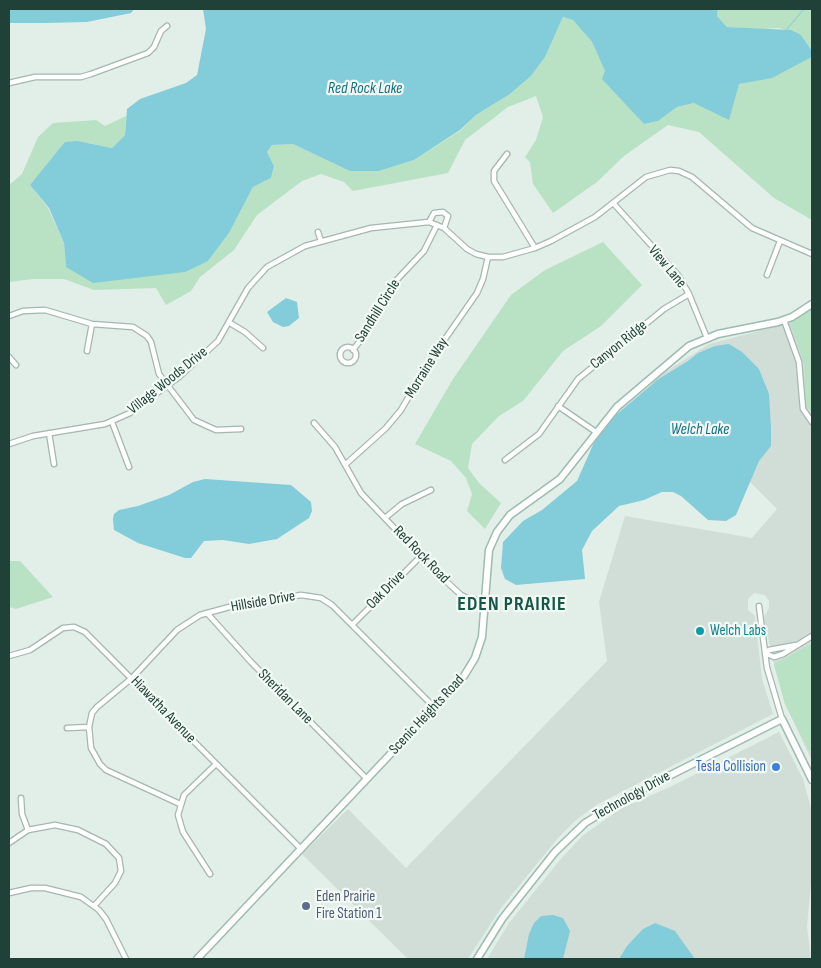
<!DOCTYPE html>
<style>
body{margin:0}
#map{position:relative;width:821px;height:968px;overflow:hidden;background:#e2eee8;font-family:"Sofia Sans Condensed",sans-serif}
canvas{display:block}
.frame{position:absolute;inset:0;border:10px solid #1f4138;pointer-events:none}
</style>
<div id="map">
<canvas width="821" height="968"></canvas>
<div class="frame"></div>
</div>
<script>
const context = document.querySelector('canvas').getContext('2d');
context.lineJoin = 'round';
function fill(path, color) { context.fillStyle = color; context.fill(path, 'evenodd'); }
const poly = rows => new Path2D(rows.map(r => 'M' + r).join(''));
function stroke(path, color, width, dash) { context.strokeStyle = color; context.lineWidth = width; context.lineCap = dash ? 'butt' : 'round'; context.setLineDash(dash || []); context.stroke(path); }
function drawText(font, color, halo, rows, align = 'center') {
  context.font = font + ' "Sofia Sans Condensed",sans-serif'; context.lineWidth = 4.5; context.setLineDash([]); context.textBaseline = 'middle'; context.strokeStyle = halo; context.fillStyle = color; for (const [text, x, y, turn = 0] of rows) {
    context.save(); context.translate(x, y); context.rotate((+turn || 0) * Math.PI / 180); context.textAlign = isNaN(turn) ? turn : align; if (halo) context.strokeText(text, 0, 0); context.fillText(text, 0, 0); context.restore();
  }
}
fill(poly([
 [812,307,812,761,785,704,774,664,764,618,769,608,769,601,765,595,754,593,748,599,748,610,755,616,762,679,773,714,598,804,576,820,558,838,501,908,468,959,408,959,302,854,348,809,406,868,607,661,599,602,625,516,752,538,777,509,650,382,709,344,790,323],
 [779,732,803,779,812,812,812,871,807,926,811,959,487,959,509,923,560,860,582,836,622,808,670,787]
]), '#d0ded7');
fill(poly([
 [718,9,812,9,812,51,801,35,779,28,761,29,727,27,717,16],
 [563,17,573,20,592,42,605,71,624,101,644,124,658,121,677,107,694,103,739,84,779,74,812,57,812,220,774,198,699,132,668,125,624,156,597,182,553,213,533,184,530,162,525,157,536,140,543,117,536,96,508,107,465,140,448,173,353,191,344,182,321,174,302,181,257,215,234,250,200,277,191,291,166,305,156,288,94,290,64,279,33,279,9,282,9,185,22,174,38,137,53,123,96,120,105,126,126,116,125,135,112,148,78,141,30,185,48,208,64,243,66,267,208,261,229,233,253,187,271,178,274,166,267,152,272,145,293,144,340,166,370,170,379,171,414,160,460,131,476,115,510,94,531,76,545,57],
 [603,242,642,285,601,326,563,351,523,401,499,416,472,444,468,468,479,483,501,503,485,529,467,511,472,494,466,478,451,461,415,444,453,379,511,295,545,270],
 [812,307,812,406,811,410,806,408,804,363,790,323],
 [9,561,20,561,53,597,16,609,9,607],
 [812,644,812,750,809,751,785,704,774,664]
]), '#b8e2c3');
fill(poly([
 [9,9,134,9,131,13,87,22,44,23,9,23],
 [203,9,718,9,717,16,727,27,791,30,801,35,812,51,812,57,772,78,739,84,729,120,694,103,677,107,658,121,644,124,602,79,605,71,592,42,573,20,563,17,545,57,531,76,510,94,476,115,460,130,414,160,379,171,350,171,293,144,272,145,267,152,274,166,271,178,253,187,229,233,208,261,185,272,93,283,66,267,64,243,49,208,30,185,65,142,78,141,112,148,125,135,127,109,140,99,186,83,197,75,206,29],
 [286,298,297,302,299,318,289,326,283,327,273,322,267,312],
 [729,344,742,352,759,369,769,394,771,427,771,446,759,461,736,515,726,521,708,520,681,496,673,492,662,492,644,500,619,506,592,531,582,550,585,579,516,585,505,579,501,568,503,542,523,521,542,510,577,481,596,438,610,420,657,380,688,361,698,353,715,346],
 [205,479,291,485,311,502,312,511,309,518,277,539,249,544,223,540,204,541,191,558,185,558,138,543,114,530,113,519,114,514,119,510,138,506,169,495,193,482],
 [553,915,563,918,570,931,563,959,524,959,529,934,534,923,541,916],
 [655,923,675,931,695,959,619,959,627,946,643,929]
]), '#83ccda');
stroke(poly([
 [787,29,804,9]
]), '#83ccda', 1);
const street = poly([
 [9,83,35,77,81,77,91,74,148,53,154,47,161,31,167,26],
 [507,154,494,171,494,181,535,248],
 [614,204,678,275,689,294,707,338],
 [429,222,434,213,443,212,448,216,444,228],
 [318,232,321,241],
 [767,275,780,241],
 [9,316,23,311,45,310,92,324,133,327,147,336,151,342,159,374,194,420,216,430,241,429],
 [784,320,799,362,803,409,812,422],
 [230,323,245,332,263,348],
 '340 355a8 8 0 1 1 16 0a8 8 0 1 1-16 0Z',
 [353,350,372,325,390,287,424,251,437,225],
 [87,351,92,324],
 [9,357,16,365],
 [558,406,596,432],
 [112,422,129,467],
 [314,423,335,447,361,493,433,569,461,595,469,599,485,600],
 [49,433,54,464],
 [9,444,33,436,105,424,130,413,179,377,218,341,248,288,267,267,305,246,371,228,429,222,444,228,467,249,476,254,488,257,503,257,535,248,551,241,595,217,646,177,670,170,679,171,692,177,752,228,812,254],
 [505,460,539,434,578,379,664,309,689,294],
 [346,464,386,428,401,410,427,365,477,293,483,279,488,257],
 [385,518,402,504,431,490],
 [759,606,767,668,782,719],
 [207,613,251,662,367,779],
 [352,625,421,556],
 [765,653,774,657,783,654,812,636],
 [765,653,769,650,796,645],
 [9,656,30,650,63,628,74,627,85,632,301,849],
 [67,728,89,727],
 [21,798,22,814,28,830],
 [180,804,106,770,100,764,91,748,89,727,92,713,97,707,132,678,177,630,200,615,233,606,301,595,321,598,332,605,435,708],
 [9,843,28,830,55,825,78,830,106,844,119,858,121,871,115,883,94,906],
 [210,874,183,832,178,815,184,795,216,764],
 [9,893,31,888,45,888,81,897,99,910,106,919,126,959]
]);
const secondary = poly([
 [197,959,464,676,475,658,482,637,489,550,497,532,510,515,560,479,617,407,689,346,718,334,778,322,792,317,812,304],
 [477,959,502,919,555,852,585,823,631,795,782,719,812,780]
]);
stroke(street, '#a4b7b0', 7);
stroke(secondary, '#9ebbb1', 9);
stroke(street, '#fff', 4.5);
stroke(secondary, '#fff', 6);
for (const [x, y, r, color] of [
 [700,631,5,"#0f9aa8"],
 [776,767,5,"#3f7fe0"],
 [306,906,5,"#5c6f8a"]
]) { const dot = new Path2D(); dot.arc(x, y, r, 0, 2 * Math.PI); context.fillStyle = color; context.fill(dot); stroke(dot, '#f3faf6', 2); }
drawText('15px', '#1f4138', '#f3faf6', [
 ["View Lane",667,267,50],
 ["Sandhill Circle",378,311,-58],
 ["Canyon Ridge",619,345,-39],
 ["Morraine Way",427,368,-58],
 ["Village Woods Drive",168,381,-39],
 ["Red Rock Road",421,555,46],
 ["Oak Drive",386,590,-45],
 ["Hillside Drive",263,602,-10],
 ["Sheridan Lane",285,697,45],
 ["Hiawatha Avenue",163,710,46],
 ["Scenic Heights Road",427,715,-47],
 ["Technology Drive",632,796,-29]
]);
drawText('15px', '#0d838f', '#f3faf6', [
 ["Welch Labs",710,631]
], 'left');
drawText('15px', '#366cbe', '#f3faf6', [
 ["Tesla Collision",766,767]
], 'right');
drawText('15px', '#4e5e75', '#f3faf6', [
 ["Eden Prairie",316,897],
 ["Fire Station 1",316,914]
], 'left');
drawText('italic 16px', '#117285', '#f3faf6', [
 ["Red Rock Lake",365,89],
 ["Welch Lake",700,430]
]);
context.letterSpacing = '1px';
drawText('bold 20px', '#185647', '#f3faf6', [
 ["EDEN PRAIRIE",512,605]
]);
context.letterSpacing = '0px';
</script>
